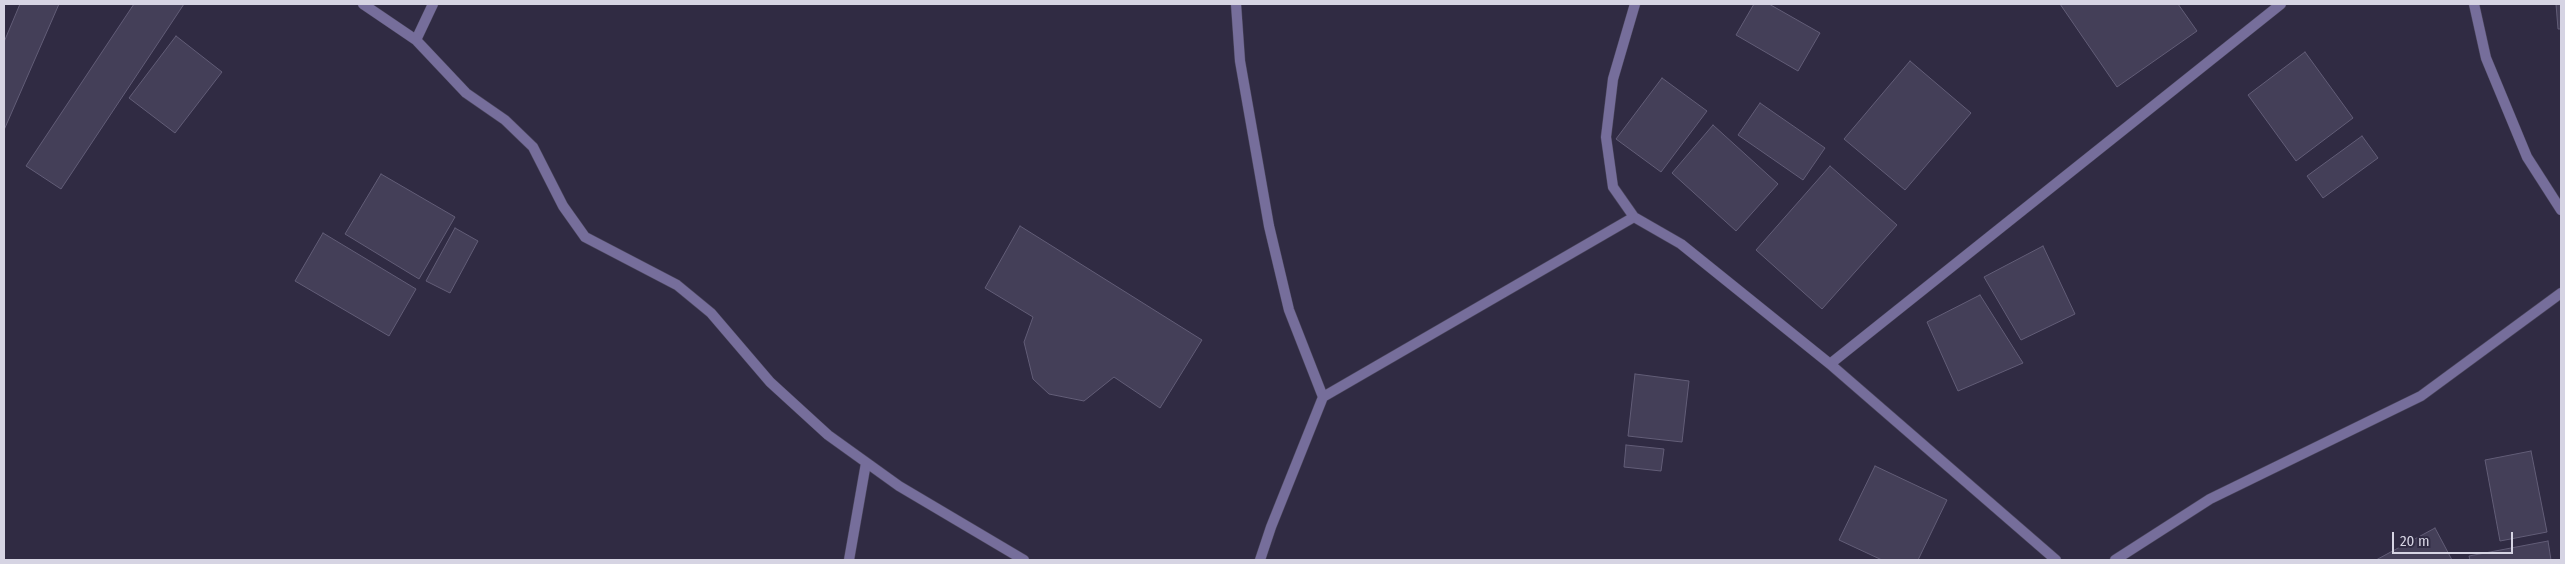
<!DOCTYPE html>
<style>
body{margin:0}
#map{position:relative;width:2565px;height:564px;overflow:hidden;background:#302b43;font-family:"Fira Sans Condensed",sans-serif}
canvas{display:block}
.frame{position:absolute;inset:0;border:5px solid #d6d4e3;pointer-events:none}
.scale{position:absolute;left:2392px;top:532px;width:121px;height:22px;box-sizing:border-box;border:2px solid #d6d4e3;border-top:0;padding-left:6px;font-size:15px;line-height:18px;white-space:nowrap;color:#d6d4e3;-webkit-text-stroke:4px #302b43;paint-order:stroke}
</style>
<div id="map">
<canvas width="2565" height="564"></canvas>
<div class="frame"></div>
<div class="scale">20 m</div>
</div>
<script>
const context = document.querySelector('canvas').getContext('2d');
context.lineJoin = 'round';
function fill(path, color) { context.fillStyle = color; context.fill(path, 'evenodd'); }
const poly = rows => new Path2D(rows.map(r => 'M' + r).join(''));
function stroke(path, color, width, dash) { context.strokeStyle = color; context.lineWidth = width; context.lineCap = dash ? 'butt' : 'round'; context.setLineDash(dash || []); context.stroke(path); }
const building = poly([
 [20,4,59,4,4,130,4,42,20,4],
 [134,4,184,4,61,189,26,166,134,4],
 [1754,4,1769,4,1820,33,1798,71,1736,35,1754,4],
 [2060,4,2178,4,2197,31,2117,87,2060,4],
 [2556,4,2561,4,2561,29,2558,29,2556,4],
 [176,36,222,72,175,133,129,98,176,36],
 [2305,52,2353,118,2296,161,2248,95,2305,52],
 [1910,61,1971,113,1905,190,1844,139,1910,61],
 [1662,78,1707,111,1661,172,1616,139,1662,78],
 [1760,103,1825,148,1803,180,1738,135,1760,103],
 [1713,125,1778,184,1736,231,1672,173,1713,125],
 [2362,136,2378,158,2323,198,2307,176,2362,136],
 [1830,166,1897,225,1822,309,1756,250,1830,166],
 [381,174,455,217,419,279,345,234,381,174],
 [1020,226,1202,340,1160,408,1114,377,1084,401,1049,394,1033,379,1024,342,1033,317,985,288,1020,226],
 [455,228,478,241,450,293,426,281,455,228],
 [323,233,416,289,389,336,295,281,323,233],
 [2043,246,2075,314,2021,340,1984,277,2043,246],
 [1980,295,2023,363,1958,391,1927,322,1980,295],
 [1635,374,1689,381,1682,442,1628,436,1635,374],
 [1626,445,1664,449,1661,471,1624,467,1626,445],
 [2531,451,2547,532,2500,541,2485,460,2531,451],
 [1875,466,1947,500,1918,560,1882,560,1839,540,1875,466],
 [2435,528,2452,560,2376,560,2435,528],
 [2548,541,2551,560,2470,560,2469,556,2548,541]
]);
fill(building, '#443f58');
stroke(building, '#625d77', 1);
const minor = poly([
 [363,4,416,40,466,93,505,120,533,147,563,206,585,237,677,285,711,313,770,382,828,435,899,486,1024,560],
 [1236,4,1240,61,1269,226,1289,310,1323,397],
 [1635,4,1613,79,1606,137,1613,187,1634,217,1681,244,1830,364,2056,560],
 [2474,4,2486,58,2527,157,2561,210],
 [416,40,433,4],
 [1830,364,2281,4],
 [849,560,866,463],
 [1260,560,1271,527,1323,397,1634,217],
 [2115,560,2210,499,2421,396,2561,293]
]);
stroke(minor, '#4b465d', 11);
stroke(minor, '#766e9b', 10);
</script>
